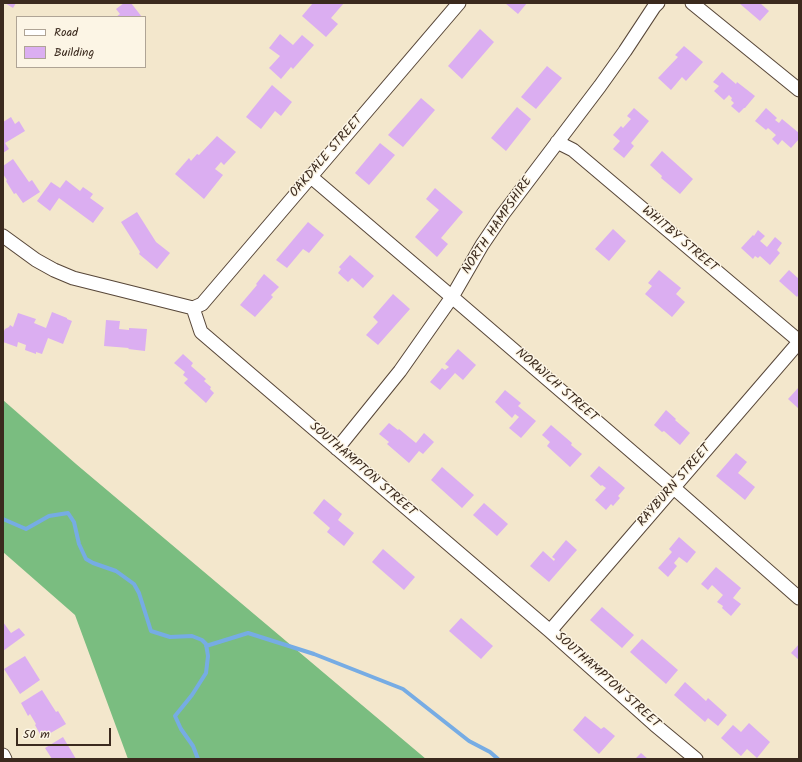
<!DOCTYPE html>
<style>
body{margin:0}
#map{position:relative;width:802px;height:762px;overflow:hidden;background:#f3e7cc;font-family:Kalam,sans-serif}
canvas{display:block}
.frame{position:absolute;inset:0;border:4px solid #3b2a1e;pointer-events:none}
.legend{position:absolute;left:16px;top:16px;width:130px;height:52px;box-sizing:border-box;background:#fcf5e5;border:1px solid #afa495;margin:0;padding:5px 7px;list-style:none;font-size:12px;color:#3b2a1e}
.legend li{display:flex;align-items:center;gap:8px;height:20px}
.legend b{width:20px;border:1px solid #afa495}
.scale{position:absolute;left:16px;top:728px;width:95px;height:18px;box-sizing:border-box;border:2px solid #3b2a1e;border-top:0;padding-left:5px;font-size:12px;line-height:14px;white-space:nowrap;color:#3b2a1e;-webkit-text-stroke:3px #fcf5e5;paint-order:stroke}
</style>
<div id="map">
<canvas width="802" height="762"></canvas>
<div class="frame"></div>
<ul class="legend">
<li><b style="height:5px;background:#fff"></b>Road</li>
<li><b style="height:11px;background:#dbaef1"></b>Building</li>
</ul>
<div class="scale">50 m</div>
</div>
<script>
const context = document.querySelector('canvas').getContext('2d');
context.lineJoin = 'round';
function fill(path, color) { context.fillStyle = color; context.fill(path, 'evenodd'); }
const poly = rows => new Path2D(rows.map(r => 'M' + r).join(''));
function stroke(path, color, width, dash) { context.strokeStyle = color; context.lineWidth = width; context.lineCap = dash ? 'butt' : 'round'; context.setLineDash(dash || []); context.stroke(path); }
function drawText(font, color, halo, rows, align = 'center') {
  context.font = font + ' Kalam,sans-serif'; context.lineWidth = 3; context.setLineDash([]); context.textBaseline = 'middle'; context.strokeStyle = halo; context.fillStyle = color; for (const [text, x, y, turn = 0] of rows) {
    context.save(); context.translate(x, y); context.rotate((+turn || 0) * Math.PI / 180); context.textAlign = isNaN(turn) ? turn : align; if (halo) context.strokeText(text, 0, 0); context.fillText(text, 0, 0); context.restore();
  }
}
fill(poly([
 [3,400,76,464,426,759,128,759,75,615,3,552]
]), '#7abd80');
stroke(poly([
 [3,519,26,529,49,516,68,513,74,522,79,544,86,559,93,563,116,571,134,584,139,593,151,631,170,637,192,636,202,640,206,644,208,656,206,673,192,695,175,716,181,729,193,746,198,759],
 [206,646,248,633,314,654,403,689,469,741,490,752,498,759]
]), '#76ace4', 4);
fill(poly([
 [5,3,16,3,13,8],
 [124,3,131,3,142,17,116,17,120,14,116,9],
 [313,3,344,3,331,18,338,24,326,37,302,16],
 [505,3,527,3,518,14],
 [739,3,760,3,769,11,760,21],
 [480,29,494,42,462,79,448,66],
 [280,34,293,45,302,35,314,45,293,69,291,67,281,79,269,68,280,56,269,48],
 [684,46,703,62,686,81,682,77,671,90,658,78,678,57,675,55],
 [547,66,562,78,536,109,521,97],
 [722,72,736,84,737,82,755,96,745,108,744,108,739,113,731,106,734,103,731,100,732,98,729,95,724,100,714,91,719,86,713,82],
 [272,85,292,102,281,116,275,111,261,129,246,117],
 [421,98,435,110,403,147,388,135],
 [517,107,531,119,506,151,491,138],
 [634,108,649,121,631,143,634,146,624,158,613,149,620,141,613,135,621,126,623,128,631,119,627,116],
 [766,108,777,118,775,120,779,123,782,119,799,133,799,139,791,148,782,140,778,145,772,139,776,135,768,128,766,130,755,121],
 [11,117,15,124,19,121,25,131,5,143,9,149,3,153,3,122],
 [217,136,236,152,224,165,221,162,215,169,223,175,204,199,175,174,189,158,191,161,197,154,199,155],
 [380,143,395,155,369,185,355,173],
 [662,151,693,179,680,194,661,178,662,176,650,165],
 [13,159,29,182,32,180,40,192,23,203,16,193,14,194,6,181,7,180,3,174,3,166],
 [66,180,80,191,83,187,93,194,90,198,104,208,93,223,59,198,50,211,37,201,51,182,60,188],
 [435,188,463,212,441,238,448,244,437,257,415,237,439,210,426,199],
 [137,212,156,242,170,253,157,269,139,254,140,252,121,222],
 [308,222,324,235,309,253,303,249,287,268,276,260],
 [613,229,626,241,609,261,595,249],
 [758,230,765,236,760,241,767,247,775,237,782,243,777,250,780,253,770,265,760,256,758,258,755,256,753,259,741,248,753,235,754,236],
 [350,255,374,276,363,288,352,278,348,282,338,273,341,269,339,267],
 [659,270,681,288,676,294,685,302,672,317,645,294,652,286,648,283],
 [789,270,799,279,799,294,797,297,779,281],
 [264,274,279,287,271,295,273,297,255,317,240,305,257,285,256,284],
 [393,294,410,309,378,345,366,335,378,322,373,317],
 [52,312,67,318,67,319,72,321,63,344,48,338,42,354,36,352,36,354,25,350,26,345,18,342,17,347,3,342,3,333,5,329,9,327,10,325,13,327,18,313,36,319,34,323,46,328],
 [106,320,120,321,119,329,129,330,129,328,147,329,145,351,128,349,129,348,104,346],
 [458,349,476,365,463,380,455,373,440,390,430,382,442,368,445,370,449,367,445,364],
 [183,354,193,363,191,366,206,379,204,381,211,387,210,389,214,393,206,403,184,383,188,379,183,375,185,372,174,363],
 [799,387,799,409,788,399],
 [505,390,521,403,518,406,536,421,521,438,509,428,519,417,515,414,512,418,495,402],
 [666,410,676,419,675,420,690,433,680,445,664,431,662,432,654,425],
 [389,423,398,430,399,429,416,443,424,433,434,442,423,454,419,451,409,463,387,444,389,442,379,434],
 [551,425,572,443,571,445,582,454,570,467,547,446,550,442,542,435],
 [736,453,747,462,738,473,755,487,745,500,716,476],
 [599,466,625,488,618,496,620,498,613,506,611,504,606,510,595,500,606,488,602,485,601,486,590,476],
 [442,467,474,495,462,508,431,480],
 [324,499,342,514,338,520,354,533,344,546,327,532,330,528,313,513],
 [484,503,508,524,497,536,473,515],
 [679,537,696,552,687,563,679,557,674,563,677,566,668,577,658,568,672,552,669,549],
 [566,540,577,550,549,582,530,566,543,551,554,561,555,559,552,557],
 [383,549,415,577,404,590,372,562],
 [716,567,741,588,733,598,741,604,731,616,722,608,723,606,717,602,723,595,712,585,708,590,701,584],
 [602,607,634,635,622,648,590,620],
 [461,618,493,646,481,659,449,631],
 [3,622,11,633,19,628,25,635,3,651],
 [642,639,678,670,666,684,630,652],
 [799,644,799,660,791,653],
 [25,656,40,680,20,694,4,669],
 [685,682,706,701,708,698,727,715,718,726,708,718,705,722,674,695],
 [42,690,56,712,58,711,66,724,42,738,35,725,36,724,30,714,28,716,21,703],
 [585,716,601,729,604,727,615,736,599,754,573,730],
 [749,723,770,742,757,758,747,749,741,756,721,738,733,725,741,732],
 [63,737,76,759,52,759,45,748],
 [641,753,648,759,635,759]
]), '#dbaef1');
const minor = poly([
 [692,3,799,90],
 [557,142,573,150,799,341],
 [310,176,452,297,674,488,799,598],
 [3,236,36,260,54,270,73,278,193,308,201,332,550,631,655,725,696,759],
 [193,308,202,304,459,3],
 [337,449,400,371,452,297,482,245,503,214,600,86,625,51,654,7,658,3],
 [550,631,799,342],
 [3,755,5,759]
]);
stroke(minor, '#574638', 15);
stroke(minor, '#fff', 13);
drawText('13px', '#3b2a1e', '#fcf5e5', [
 ["OAKDALE STREET",327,157,-49],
 ["NORTH HAMPSHIRE",498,226,-56],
 ["WHITBY STREET",679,240,40],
 ["NORWICH STREET",556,386,41],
 ["SOUTHAMPTON STREET",362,470,41],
 ["RAYBURN STREET",675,486,-49],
 ["SOUTHAMPTON STREET",607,681,42]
]);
</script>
